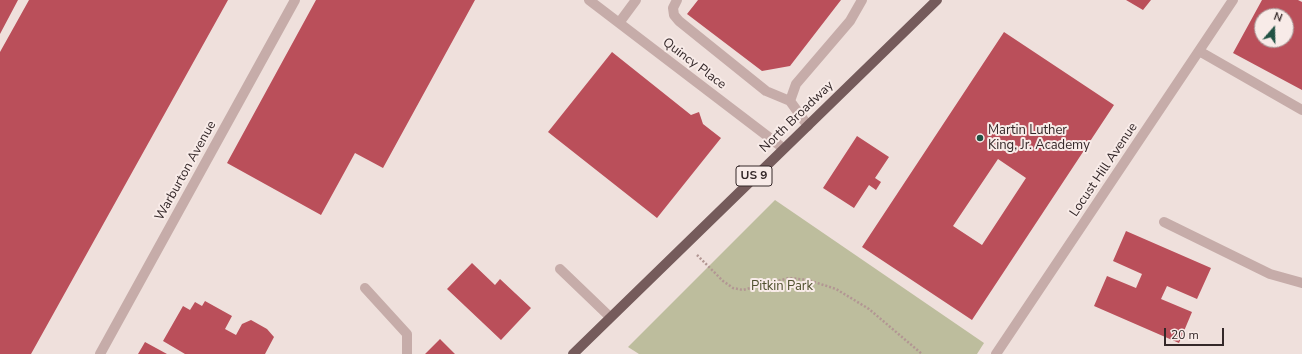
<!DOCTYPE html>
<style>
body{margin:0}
#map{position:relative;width:1302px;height:354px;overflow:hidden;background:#efe0dc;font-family:"Nunito Sans",sans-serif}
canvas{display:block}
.north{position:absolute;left:1254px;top:8px;width:40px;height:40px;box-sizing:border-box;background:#f8ebe8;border:1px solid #aa9d9c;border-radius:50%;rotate:20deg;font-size:11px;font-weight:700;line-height:16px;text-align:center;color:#342829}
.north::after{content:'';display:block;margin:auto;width:14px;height:18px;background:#225244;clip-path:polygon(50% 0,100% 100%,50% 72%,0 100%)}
.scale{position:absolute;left:1164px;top:328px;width:60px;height:18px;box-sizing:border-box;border:2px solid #342829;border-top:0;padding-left:5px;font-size:12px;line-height:14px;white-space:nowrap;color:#342829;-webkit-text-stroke:3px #f8ebe8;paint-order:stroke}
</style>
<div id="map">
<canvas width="1302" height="354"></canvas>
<div class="north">N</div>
<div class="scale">20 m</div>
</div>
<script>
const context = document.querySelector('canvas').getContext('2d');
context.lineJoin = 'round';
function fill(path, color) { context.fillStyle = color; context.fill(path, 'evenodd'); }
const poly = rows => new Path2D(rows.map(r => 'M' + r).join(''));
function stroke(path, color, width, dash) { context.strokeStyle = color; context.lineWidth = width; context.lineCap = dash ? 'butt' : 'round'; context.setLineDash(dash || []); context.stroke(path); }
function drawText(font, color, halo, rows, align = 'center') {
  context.font = font + ' "Nunito Sans",sans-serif'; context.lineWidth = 4; context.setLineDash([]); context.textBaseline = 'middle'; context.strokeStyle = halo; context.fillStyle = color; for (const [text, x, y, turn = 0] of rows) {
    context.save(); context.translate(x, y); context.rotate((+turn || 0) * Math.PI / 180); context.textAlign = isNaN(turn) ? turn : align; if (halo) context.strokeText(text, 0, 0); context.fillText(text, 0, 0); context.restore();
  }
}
fill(poly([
 [775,200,984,343,977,354,639,354,628,347]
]), '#bdbd9d');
fill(poly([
 [0,0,18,0,0,34],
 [29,0,228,0,31,354,0,354,0,52],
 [316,0,475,0,383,168,355,153,321,215,227,163],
 [698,0,841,0,790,66,762,71,687,14],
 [1126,0,1151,0,1143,10],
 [1262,0,1298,0,1302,2,1302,90,1233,53],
 [1262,16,1286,16,1286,40,1262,40],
 [1004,32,1114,105,972,320,862,247],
 [998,159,1026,178,982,245,953,226],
 [612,52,691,115,699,112,703,124,721,138,657,218,548,132],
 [857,136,889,157,875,178,881,182,876,190,869,185,854,208,823,188],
 [1126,231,1211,268,1197,299,1167,286,1161,299,1192,312,1179,343,1094,306,1107,276,1136,288,1142,274,1113,261],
 [472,263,495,285,500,279,531,308,501,340,447,289],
 [205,301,232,316,225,329,236,335,242,324,251,320,267,329,274,337,265,354,185,354,163,341,183,306,190,310,195,302,202,306],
 [440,339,455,354,425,354],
 [145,342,167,354,138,354]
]), '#ba4f5a');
stroke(poly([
 [697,255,723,281,733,288,743,290,789,278,808,280,836,289,869,309,922,354]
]), '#b29693', 2.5, [2, 2]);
stroke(poly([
 [589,0,783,148],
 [677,0,673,8,674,15,679,21,766,91,790,101,808,126],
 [619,23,636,0],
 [1199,51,1302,110],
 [790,101,796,84,850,21,862,0],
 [1164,222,1270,274,1302,283],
 [560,269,610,317],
 [365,288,407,334,407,354],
 [100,354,295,0],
 [996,354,1233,0]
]), '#c6aca9', 10);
stroke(poly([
 [573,354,937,0]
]), '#755b5b', 10);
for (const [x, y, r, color] of [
 [980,138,4,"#225244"]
]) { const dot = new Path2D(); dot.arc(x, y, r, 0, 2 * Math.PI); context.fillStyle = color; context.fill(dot); stroke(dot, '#f8ebe8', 1.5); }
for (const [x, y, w] of [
 [754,176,36]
]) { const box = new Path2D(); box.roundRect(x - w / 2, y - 10, w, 20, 3); context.fillStyle = '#f8ebe8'; context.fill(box); stroke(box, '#342829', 1); }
drawText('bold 12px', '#342829', null, [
 ["US 9",754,176]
]);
drawText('13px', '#342829', '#f8ebe8', [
 ["Quincy Place",694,64,37],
 ["North Broadway",797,117,-44],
 ["Locust Hill Avenue",1104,170,-56],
 ["Warburton Avenue",186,171,-61]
]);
drawText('13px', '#342829', '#f8ebe8', [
 ["Martin Luther",988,131],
 ["King, Jr. Academy",988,146]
], 'left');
drawText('13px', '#4f502e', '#f8ebe8', [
 ["Pitkin Park",782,287]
]);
</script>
